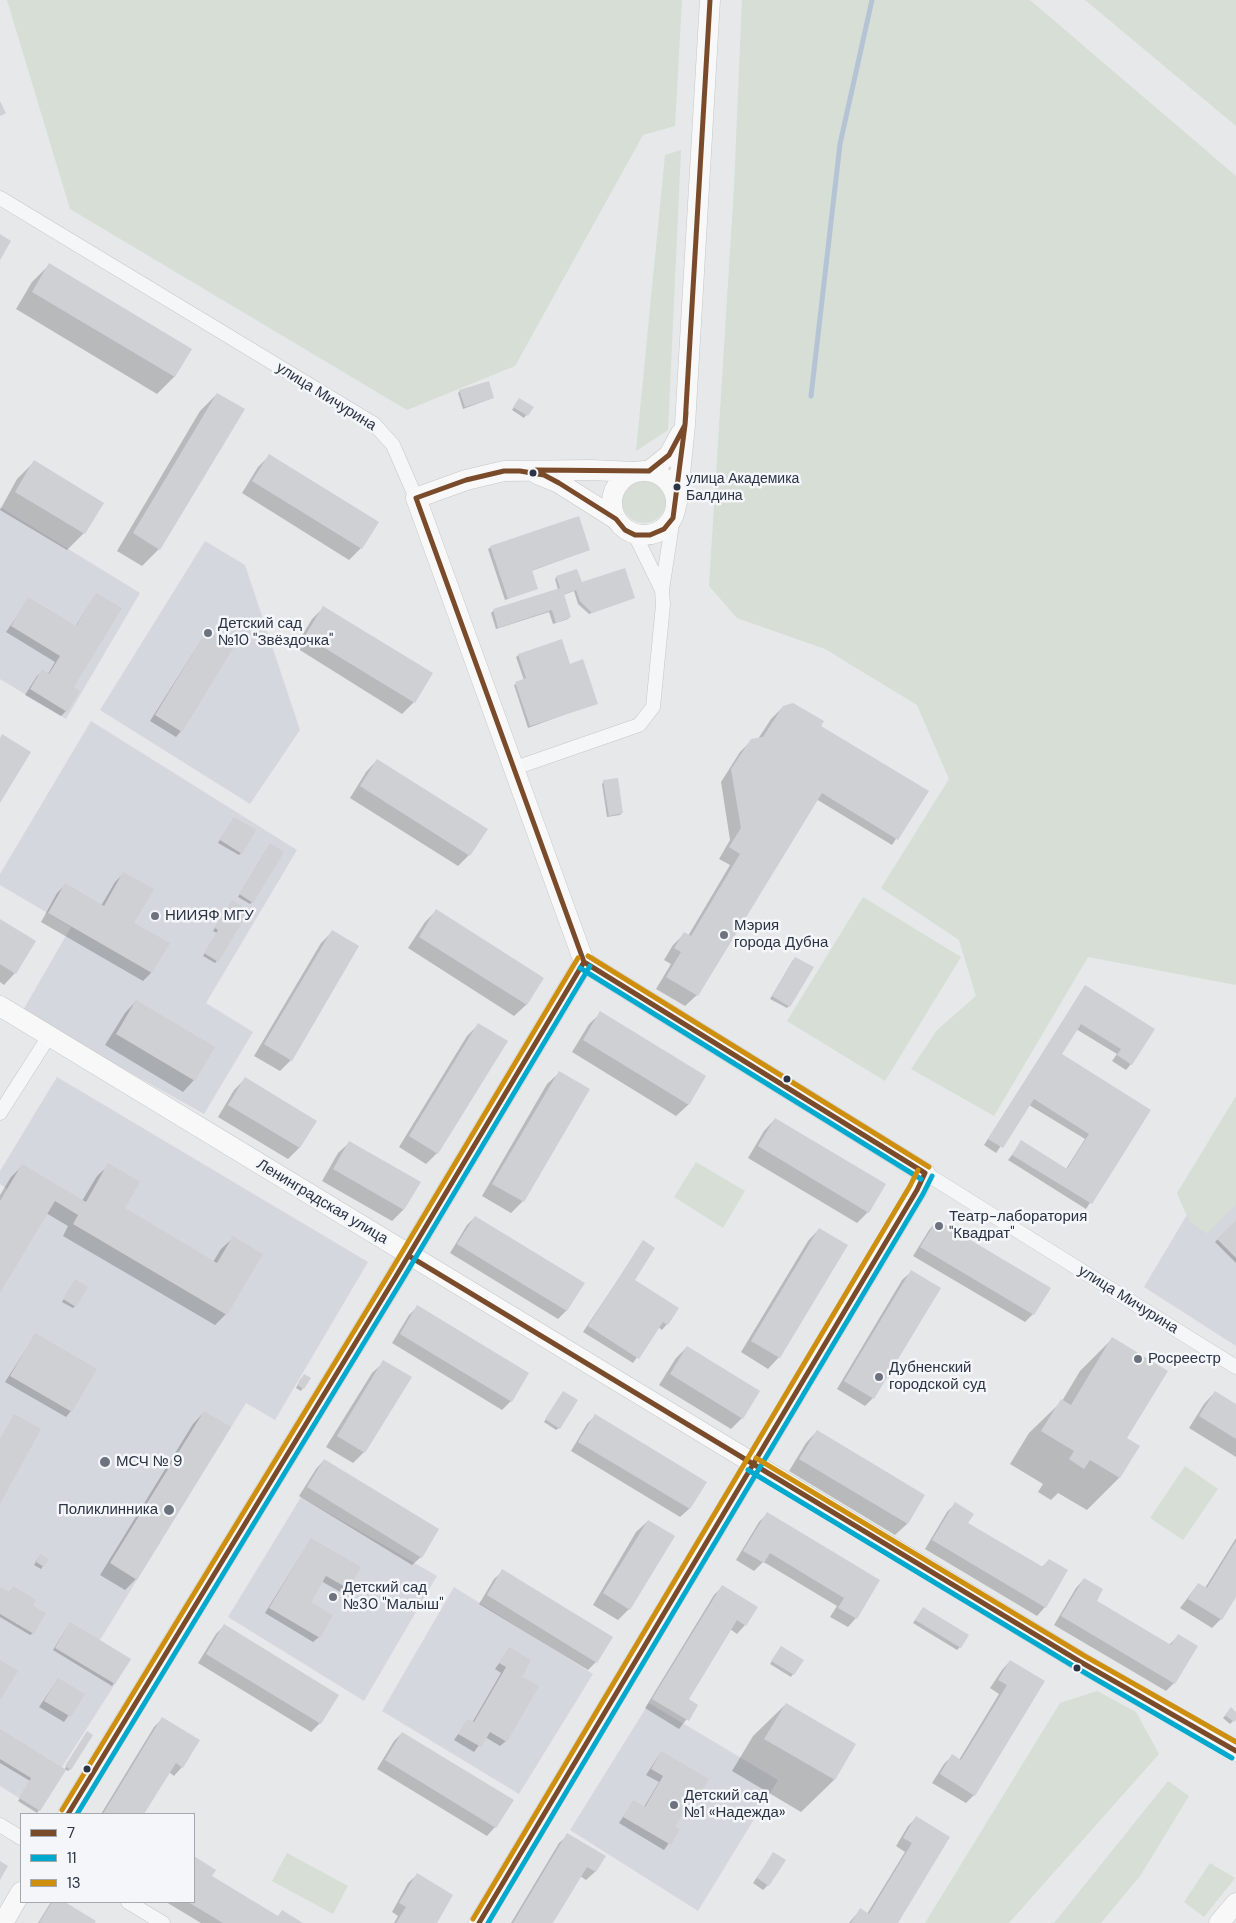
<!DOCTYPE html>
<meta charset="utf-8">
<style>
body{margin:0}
#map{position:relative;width:1236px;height:1923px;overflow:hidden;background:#e6e8ea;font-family:"DM Sans",sans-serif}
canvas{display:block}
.legend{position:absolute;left:20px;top:1813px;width:175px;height:90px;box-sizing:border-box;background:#f4f6f9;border:1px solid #a4a8b1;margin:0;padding:6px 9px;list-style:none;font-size:15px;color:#2b3445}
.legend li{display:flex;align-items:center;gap:10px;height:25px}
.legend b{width:25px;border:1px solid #a4a8b1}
</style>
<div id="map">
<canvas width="1236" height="1923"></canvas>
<ul class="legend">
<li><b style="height:6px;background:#7a4b2a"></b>7</li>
<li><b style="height:6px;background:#00a9ce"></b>11</li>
<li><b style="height:6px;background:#ce8f0e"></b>13</li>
</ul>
</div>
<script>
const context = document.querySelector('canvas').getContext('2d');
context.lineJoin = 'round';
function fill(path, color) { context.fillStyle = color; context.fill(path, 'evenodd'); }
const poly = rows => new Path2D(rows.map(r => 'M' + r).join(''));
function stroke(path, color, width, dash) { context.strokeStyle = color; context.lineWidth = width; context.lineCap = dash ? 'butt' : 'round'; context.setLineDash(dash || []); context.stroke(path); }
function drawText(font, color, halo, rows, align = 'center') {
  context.font = font + ' "DM Sans",sans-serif'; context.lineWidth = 5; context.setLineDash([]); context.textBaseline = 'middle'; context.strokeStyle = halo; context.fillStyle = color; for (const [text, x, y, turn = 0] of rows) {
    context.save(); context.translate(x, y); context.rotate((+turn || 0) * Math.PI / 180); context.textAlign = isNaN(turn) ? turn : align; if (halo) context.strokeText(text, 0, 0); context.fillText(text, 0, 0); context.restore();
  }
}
fill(poly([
 [0,507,140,593,66,719,0,679],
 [205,541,245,565,300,730,250,804,100,710],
 [91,721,297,850,206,1003,253,1032,204,1114,22,1012,71,927,0,885,0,874],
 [57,1077,368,1262,275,1420,246,1403,100,1640,131,1659,62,1767,66,1770,40,1811,0,1786,0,1201,7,1189,0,1184,0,1171],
 [1229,1144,1236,1148,1236,1346,1144,1287],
 [301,1497,437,1576,364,1701,228,1617],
 [454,1587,593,1674,519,1794,382,1711],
 [649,1703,778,1780,698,1911,570,1830]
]), '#d4d7dd');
fill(poly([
 [7,0,682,0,675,126,643,135,515,366,407,410,70,209],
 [742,0,1030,0,1236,176,1236,985,1088,957,994,1116,911,1069,937,1030,976,996,959,940,881,888,949,779,917,705,825,649,737,618,709,586,734,187],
 [1085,0,1236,0,1236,126],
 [681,150,668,430,636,451,665,155],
 '622 501a22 22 0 1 1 44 0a22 22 0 1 1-44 0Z',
 [863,897,961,957,885,1081,787,1021],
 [1236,1096,1236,1204,1207,1234,1189,1221,1177,1193],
 [696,1162,745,1191,723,1228,674,1197],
 [1185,1466,1218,1489,1183,1540,1150,1518],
 [1097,1691,1136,1712,1159,1754,1009,1923,925,1923,1060,1703],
 [1168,1781,1189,1796,1140,1876,1101,1923,1054,1923],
 [287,1853,348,1886,333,1914,272,1881],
 [1210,1863,1235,1878,1204,1917,1184,1902]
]), '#d6ded6');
fill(poly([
 [49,265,190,350,174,377,157,394,16,309,32,282],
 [460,391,493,398,463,409,458,393],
 [217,394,159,549,142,566,117,551,200,411],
 [517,402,532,407,524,418,512,410],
 [269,456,377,522,361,548,349,560,242,493,258,467],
 [34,462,84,533,67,550,0,510,17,479],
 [491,547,589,550,531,571,537,588,505,600,488,549],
 [557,577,634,598,589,614,578,604,574,591,563,595,570,617,568,619,553,624,549,612,496,629,491,613,493,611,558,590,555,579],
 [96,594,66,711,61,716,25,695,37,676,42,671,48,674,55,662,6,632,29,599,75,627],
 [324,607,432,674,414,702,402,714,295,647,312,619],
 [207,631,181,731,176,737,150,721],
 [519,655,570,665,596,703,528,728,514,685,524,680,516,657],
 [783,707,927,791,892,845,816,799,697,995,685,1006,656,989,671,964,664,960,673,945,684,934,688,936,730,865,719,859,730,840,721,782,740,752,752,740,758,739,771,719],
 [377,760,469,855,458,866,350,798,366,772],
 [604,781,622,813,620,815,607,817,602,784],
 [234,818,241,853,239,855,218,843],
 [268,847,252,902,250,904,238,897],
 [124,873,133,923,151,973,143,981,41,922,57,893,65,885,101,906,115,882],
 [232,902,217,961,215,963,203,956,217,933,213,931],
 [436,911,543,978,526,1005,514,1016,408,948,425,922],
 [0,921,15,973,4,985,0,982],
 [332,932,291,1060,280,1071,254,1056,321,943],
 [793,960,789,1006,787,1008,770,999],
 [1085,987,1131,1064,1126,1070,1112,1061,1117,1054,1076,1029,1060,1055,1150,1110,1086,1209,1008,1160,1022,1142,1066,1169,1085,1139,1029,1105,996,1153,984,1145],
 [136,1001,194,1080,183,1092,105,1045,125,1013],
 [601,1013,705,1077,688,1105,676,1116,572,1052,589,1024],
 [478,1025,437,1153,426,1164,399,1147,467,1036],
 [559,1073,588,1090,523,1201,511,1213,482,1196,547,1084],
 [245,1079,315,1121,299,1148,288,1159,218,1117,234,1090],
 [775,1119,868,1212,857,1223,748,1158,764,1131],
 [350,1142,419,1182,403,1210,392,1221,322,1181,338,1153],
 [109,1165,123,1209,213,1262,221,1249,233,1238,226,1314,215,1325,63,1236,68,1226,46,1213,0,1290,0,1195,11,1177,22,1166,82,1201,97,1176],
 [475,1217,583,1283,566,1311,558,1319,450,1253,467,1225],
 [937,1221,1033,1314,1025,1322,913,1256,929,1230],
 [1236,1221,1236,1263,1215,1242],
 [819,1229,779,1357,768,1369,741,1352,808,1241],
 [643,1242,633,1280,667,1324,662,1330,658,1327,633,1363,583,1332],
 [911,1272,873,1398,865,1406,837,1389,902,1280],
 [75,1281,75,1306,73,1308,62,1302],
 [418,1306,528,1373,511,1401,502,1410,392,1343,409,1315],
 [35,1335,71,1411,66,1417,5,1382],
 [1112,1339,1125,1439,1138,1446,1119,1478,1087,1510,1058,1493,1051,1500,1038,1492,1043,1484,1010,1464,1029,1433,1062,1401,1080,1371],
 [687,1347,742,1418,731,1429,659,1385,676,1358],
 [384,1362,364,1452,353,1463,326,1447,372,1373],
 [301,1378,303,1388,301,1391,296,1388],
 [1215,1392,1236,1405,1236,1457,1189,1428,1204,1404],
 [561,1395,559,1428,556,1430,544,1422],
 [204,1412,136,1579,125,1590,100,1575,193,1424],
 [595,1416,705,1482,689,1509,680,1517,571,1451,587,1424],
 [817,1431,924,1495,907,1524,895,1535,789,1471,806,1443],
 [324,1460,421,1557,412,1565,299,1496,316,1469],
 [955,1504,967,1523,1041,1568,1049,1560,1045,1607,1037,1616,925,1549,947,1512],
 [767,1514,879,1580,856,1618,848,1627,830,1617,837,1606,767,1564,763,1562,754,1571,736,1560,759,1522],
 [648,1521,629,1609,618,1620,593,1605,636,1532],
 [1236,1538,1236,1595,1221,1619,1212,1628,1180,1608,1198,1584,1205,1588],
 [311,1539,348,1588,342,1593,321,1581,309,1602,319,1637,313,1642,265,1613],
 [38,1558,43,1566,41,1569,34,1565],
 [503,1571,596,1662,588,1670,479,1604,494,1579],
 [1084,1579,1095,1601,1169,1645,1178,1636,1174,1683,1166,1691,1054,1625,1076,1588],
 [722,1587,745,1625,737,1634,730,1629,687,1699,697,1706,679,1729,645,1708,714,1595],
 [0,1588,9,1593,11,1590,33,1633,30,1635,0,1617],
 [921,1611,967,1636,960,1647,957,1650,913,1623],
 [68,1626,114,1683,112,1686,53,1650],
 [224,1626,337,1695,320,1723,311,1732,198,1663,216,1634],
 [509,1649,520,1677,506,1741,500,1746,485,1737,474,1752,454,1740,468,1720,472,1723,501,1673,495,1669],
 [779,1650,793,1674,791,1677,770,1664],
 [1010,1661,1043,1681,974,1795,966,1803,932,1783,944,1764,952,1756,959,1760,999,1694,990,1688,1002,1670],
 [58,1679,83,1694,64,1722,39,1707],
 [786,1704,855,1745,834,1780,801,1812,732,1771,753,1736],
 [1231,1709,1236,1713,1236,1718,1230,1724,1223,1718],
 [162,1719,182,1767,174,1776,169,1772,143,1814,101,1814,154,1727],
 [0,1730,64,1770,85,1735,70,1769,68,1771,65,1769,37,1813,18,1801,30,1781,0,1763],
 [402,1733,495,1827,487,1836,377,1769,394,1741],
 [661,1752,698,1796,693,1801,690,1799,674,1827,678,1830,664,1850,619,1823,634,1801,644,1807,659,1782,646,1775],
 [916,1818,949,1837,897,1923,849,1923,860,1910,867,1914,905,1852,896,1846,908,1826],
 [568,1835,604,1856,595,1872,586,1880,580,1876,551,1923,511,1923,559,1843],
 [773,1854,768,1885,763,1890,753,1883],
 [194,1858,214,1870,210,1876,277,1917,300,1923,201,1923,166,1902,194,1902],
 [417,1875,435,1923,394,1923,398,1916,392,1912,408,1883],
 [51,1902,63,1902,94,1921,93,1923,38,1923]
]), '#0003');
stroke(poly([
 [811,396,840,144,872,0]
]), '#b4c4d5', 5);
fill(poly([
 [0,101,6,113,0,116],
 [0,234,11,241,0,260],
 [49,263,192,349,175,377,32,292],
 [489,381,494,398,465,407,459,390],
 [217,393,245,409,160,550,133,533],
 [519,398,534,407,528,416,513,407],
 [269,454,379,522,362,549,252,481],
 [34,460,104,503,85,534,15,492],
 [579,516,590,550,532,570,538,589,508,599,490,546],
 [625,568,635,598,592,613,580,601,576,590,564,594,571,617,556,623,552,610,498,628,493,609,560,588,556,576,577,569,582,582],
 [96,593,122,608,74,687,80,691,67,712,30,689,42,669,49,674,60,656,11,626,28,597,76,626],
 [323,606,433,673,415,703,305,636],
 [207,630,234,647,182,732,155,715],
 [562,639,570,664,583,659,598,704,530,726,515,682,526,678,518,654],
 [793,703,824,721,821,726,929,791,898,840,822,793,698,996,666,977,681,952,674,948,684,932,691,936,740,854,729,847,741,828,731,769,751,739,763,737,783,706],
 [2,734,31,752,0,803,0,738],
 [377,759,488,829,470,856,360,786],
 [618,778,623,813,609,816,603,780],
 [234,817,256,830,242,854,220,840],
 [270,843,284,852,253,903,239,894],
 [123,872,154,889,134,923,170,943,152,973,48,913,65,883,104,906],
 [232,900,249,911,218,962,204,953,218,930,215,928],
 [436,909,544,978,527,1005,419,937],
 [0,919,36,941,16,974,0,964],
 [332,930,359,946,292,1061,264,1044],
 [795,957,814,967,790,1007,772,996],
 [1085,985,1155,1029,1132,1065,1117,1055,1121,1049,1081,1024,1062,1054,1151,1110,1092,1204,1012,1155,1021,1140,1067,1169,1089,1134,1034,1099,1003,1148,988,1139],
 [136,1000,215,1047,195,1081,116,1034],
 [600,1011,706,1076,689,1105,583,1040],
 [478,1023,508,1041,438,1154,409,1136],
 [559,1071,590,1089,524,1202,492,1184],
 [245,1077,317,1121,300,1148,228,1105],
 [775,1118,886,1184,869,1213,758,1146],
 [349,1141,421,1182,404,1210,333,1169],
 [108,1163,140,1182,125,1208,217,1263,233,1236,263,1254,227,1315,73,1224,78,1215,55,1201,0,1293,0,1201,22,1164,86,1202],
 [475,1216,585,1283,567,1311,457,1244],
 [937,1220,1051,1288,1034,1315,920,1247],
 [1236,1220,1236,1258,1217,1239],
 [819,1228,848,1245,780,1358,751,1341],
 [643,1240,655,1248,635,1280,679,1308,668,1325,663,1322,639,1359,588,1326],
 [911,1270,941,1288,874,1399,844,1381],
 [75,1279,88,1287,76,1307,63,1299],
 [417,1305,529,1373,512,1402,400,1334],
 [35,1333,97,1369,72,1412,10,1376],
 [1112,1337,1168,1371,1127,1438,1140,1446,1120,1478,1090,1460,1084,1469,1069,1459,1074,1451,1041,1431,1061,1399,1071,1405],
 [687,1346,760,1391,743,1419,670,1374],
 [383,1360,412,1377,365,1453,337,1436],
 [304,1374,311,1378,304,1389,297,1385],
 [563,1391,578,1400,560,1429,545,1419],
 [1215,1391,1236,1404,1236,1439,1199,1416],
 [204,1411,231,1427,137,1580,110,1563],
 [14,1414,41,1429,0,1504,0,1439],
 [595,1414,707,1482,690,1509,578,1442],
 [817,1430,925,1495,908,1524,799,1459],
 [324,1459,439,1529,422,1558,307,1487],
 [955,1502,974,1514,968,1523,1043,1567,1049,1559,1068,1570,1046,1608,932,1540],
 [767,1512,880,1580,857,1619,838,1608,844,1598,775,1556,770,1553,764,1563,743,1551],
 [648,1520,675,1536,630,1610,603,1593],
 [311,1538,361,1567,349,1589,326,1576,311,1602,333,1615,320,1638,269,1608],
 [1236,1541,1236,1597,1222,1620,1188,1599,1198,1583,1207,1588],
 [40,1554,49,1559,44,1567,36,1562],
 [502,1569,613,1637,597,1663,487,1595],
 [1084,1578,1103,1589,1097,1601,1104,1605,1171,1645,1178,1634,1198,1646,1175,1684,1061,1616],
 [722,1585,758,1607,746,1626,737,1620,689,1699,698,1705,689,1721,652,1699],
 [13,1586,36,1600,33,1606,46,1613,34,1634,0,1614,0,1587,10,1592],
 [923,1607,969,1635,961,1648,915,1620],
 [70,1622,131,1659,115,1684,55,1648],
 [224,1624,339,1695,321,1724,206,1654],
 [781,1646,804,1660,794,1675,771,1661],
 [509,1647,531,1660,522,1677,539,1686,507,1742,490,1732,481,1747,458,1734,467,1719,474,1722,506,1667,499,1663],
 [0,1660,18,1671,0,1700],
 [1010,1660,1045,1681,975,1796,940,1774,952,1754,961,1760,1007,1685,998,1680],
 [58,1678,85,1694,71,1717,44,1701],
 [786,1703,856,1744,835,1780,764,1739],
 [1231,1707,1236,1712,1236,1720,1234,1722,1225,1715],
 [162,1717,200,1740,186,1763,183,1768,176,1763,144,1814,103,1814],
 [0,1729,66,1770,40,1811,19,1798,31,1778,0,1759],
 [87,1731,93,1735,71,1770,65,1766],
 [402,1732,514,1800,496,1828,385,1760],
 [661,1751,709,1779,699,1796,695,1794,675,1827,680,1829,671,1845,623,1817,633,1800,645,1807,663,1776,651,1769],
 [916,1816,950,1837,898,1923,851,1923,860,1908,869,1914,872,1909,912,1843,903,1838],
 [567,1833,606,1856,596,1872,587,1867,553,1923,513,1923],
 [773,1852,786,1860,769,1886,757,1878],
 [194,1856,216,1870,212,1876,278,1916,282,1910,303,1923,223,1923,188,1902,194,1902],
 [0,1861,8,1866,0,1880],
 [417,1873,453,1895,437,1923,396,1923,406,1907,399,1903],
 [52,1902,65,1902,96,1921,95,1923,39,1923]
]), '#ced0d3');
const street = poly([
 [0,198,374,424,393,445,416,498],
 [635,535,662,590],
 [515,768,639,725,653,707,663,605,662,590,673,518],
 [0,1113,49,1036],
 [925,1173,1236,1367],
 [0,1825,21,1838],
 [128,1902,163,1923]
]);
const secondary = poly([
 '612 503a32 32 0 1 1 64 0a32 32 0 1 1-64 0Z',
 [649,471,669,455,681,433],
 [537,474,559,483,616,519],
 [677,503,685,425,710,0],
 [0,1006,1079,1661,1236,1751],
 [68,1814,395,1278,584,962],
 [3,1923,21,1892],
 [479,1923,917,1190,925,1173,584,962,416,498,466,480,504,471,591,470,634,472],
 [1219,1923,1236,1903]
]);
stroke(street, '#c4c6c8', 15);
stroke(secondary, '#c4c6c8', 21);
stroke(street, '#f5f6f7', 14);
stroke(secondary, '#f8f8f8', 20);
stroke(poly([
 [536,470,649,471,669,455,685,425,686,412],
 [416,498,584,962,925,1173],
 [416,498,466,480,504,471,520,471,544,475,559,483,616,519,625,530,635,535,650,535,664,529,673,518,685,425,710,0],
 [409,1256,1079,1661,1236,1751],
 [68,1814,395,1278,584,962],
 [479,1923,917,1190,925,1173]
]), '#7a4b2a', 5);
stroke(poly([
 [580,968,921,1179],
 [748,1470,1075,1667,1232,1758],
 [77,1814,401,1282,590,966],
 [488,1923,923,1194,932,1176]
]), '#00a9ce', 5);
stroke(poly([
 [588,956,929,1167],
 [756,1458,1083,1655,1236,1742],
 [62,1810,389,1274,578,958],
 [473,1919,910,1186,918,1170]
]), '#ce8f0e', 5);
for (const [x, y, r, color] of [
 [533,473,4.5,"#2b3445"],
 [677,487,4.5,"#2b3445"],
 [208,633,5,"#6c737f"],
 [155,916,5,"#6c737f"],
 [724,935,5,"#6c737f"],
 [787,1079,4.5,"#2b3445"],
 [939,1226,5,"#6c737f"],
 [1138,1359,5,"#6c737f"],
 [879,1377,5,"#6c737f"],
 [105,1462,6,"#6c737f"],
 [169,1510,6,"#6c737f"],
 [333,1597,5,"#6c737f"],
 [1077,1668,4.5,"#2b3445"],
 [87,1769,4.5,"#2b3445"],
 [674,1805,5,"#6c737f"]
]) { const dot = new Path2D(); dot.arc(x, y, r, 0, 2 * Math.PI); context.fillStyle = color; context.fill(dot); stroke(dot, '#f4f6f9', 2); }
drawText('14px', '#2b3445', '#f4f6f9', [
 ["улица Академика",686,479],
 ["Балдина",686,496]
], 'left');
drawText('15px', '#2b3445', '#f4f6f9', [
 ["улица Мичурина",326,397,32],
 ["Ленинградская улица",322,1202,31],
 ["улица Мичурина",1128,1300,32]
]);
drawText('15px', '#2b3445', '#f4f6f9', [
 ["Детский сад",218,624],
 ["№10 \"Звёздочка\"",218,641],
 ["НИИЯФ МГУ",165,916],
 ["Мэрия",734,926],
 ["города Дубна",734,943],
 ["Театр-лаборатория",949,1217],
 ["\"Квадрат\"",949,1234],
 ["Росреестр",1148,1359],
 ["Дубненский",889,1368],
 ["городской суд",889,1385],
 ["МСЧ № 9",116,1462],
 ["Поликлинника",158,1510,"right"],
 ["Детский сад",343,1588],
 ["№30 \"Малыш\"",343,1605],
 ["Детский сад",684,1796],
 ["№1 «Надежда»",684,1813]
], 'left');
</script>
